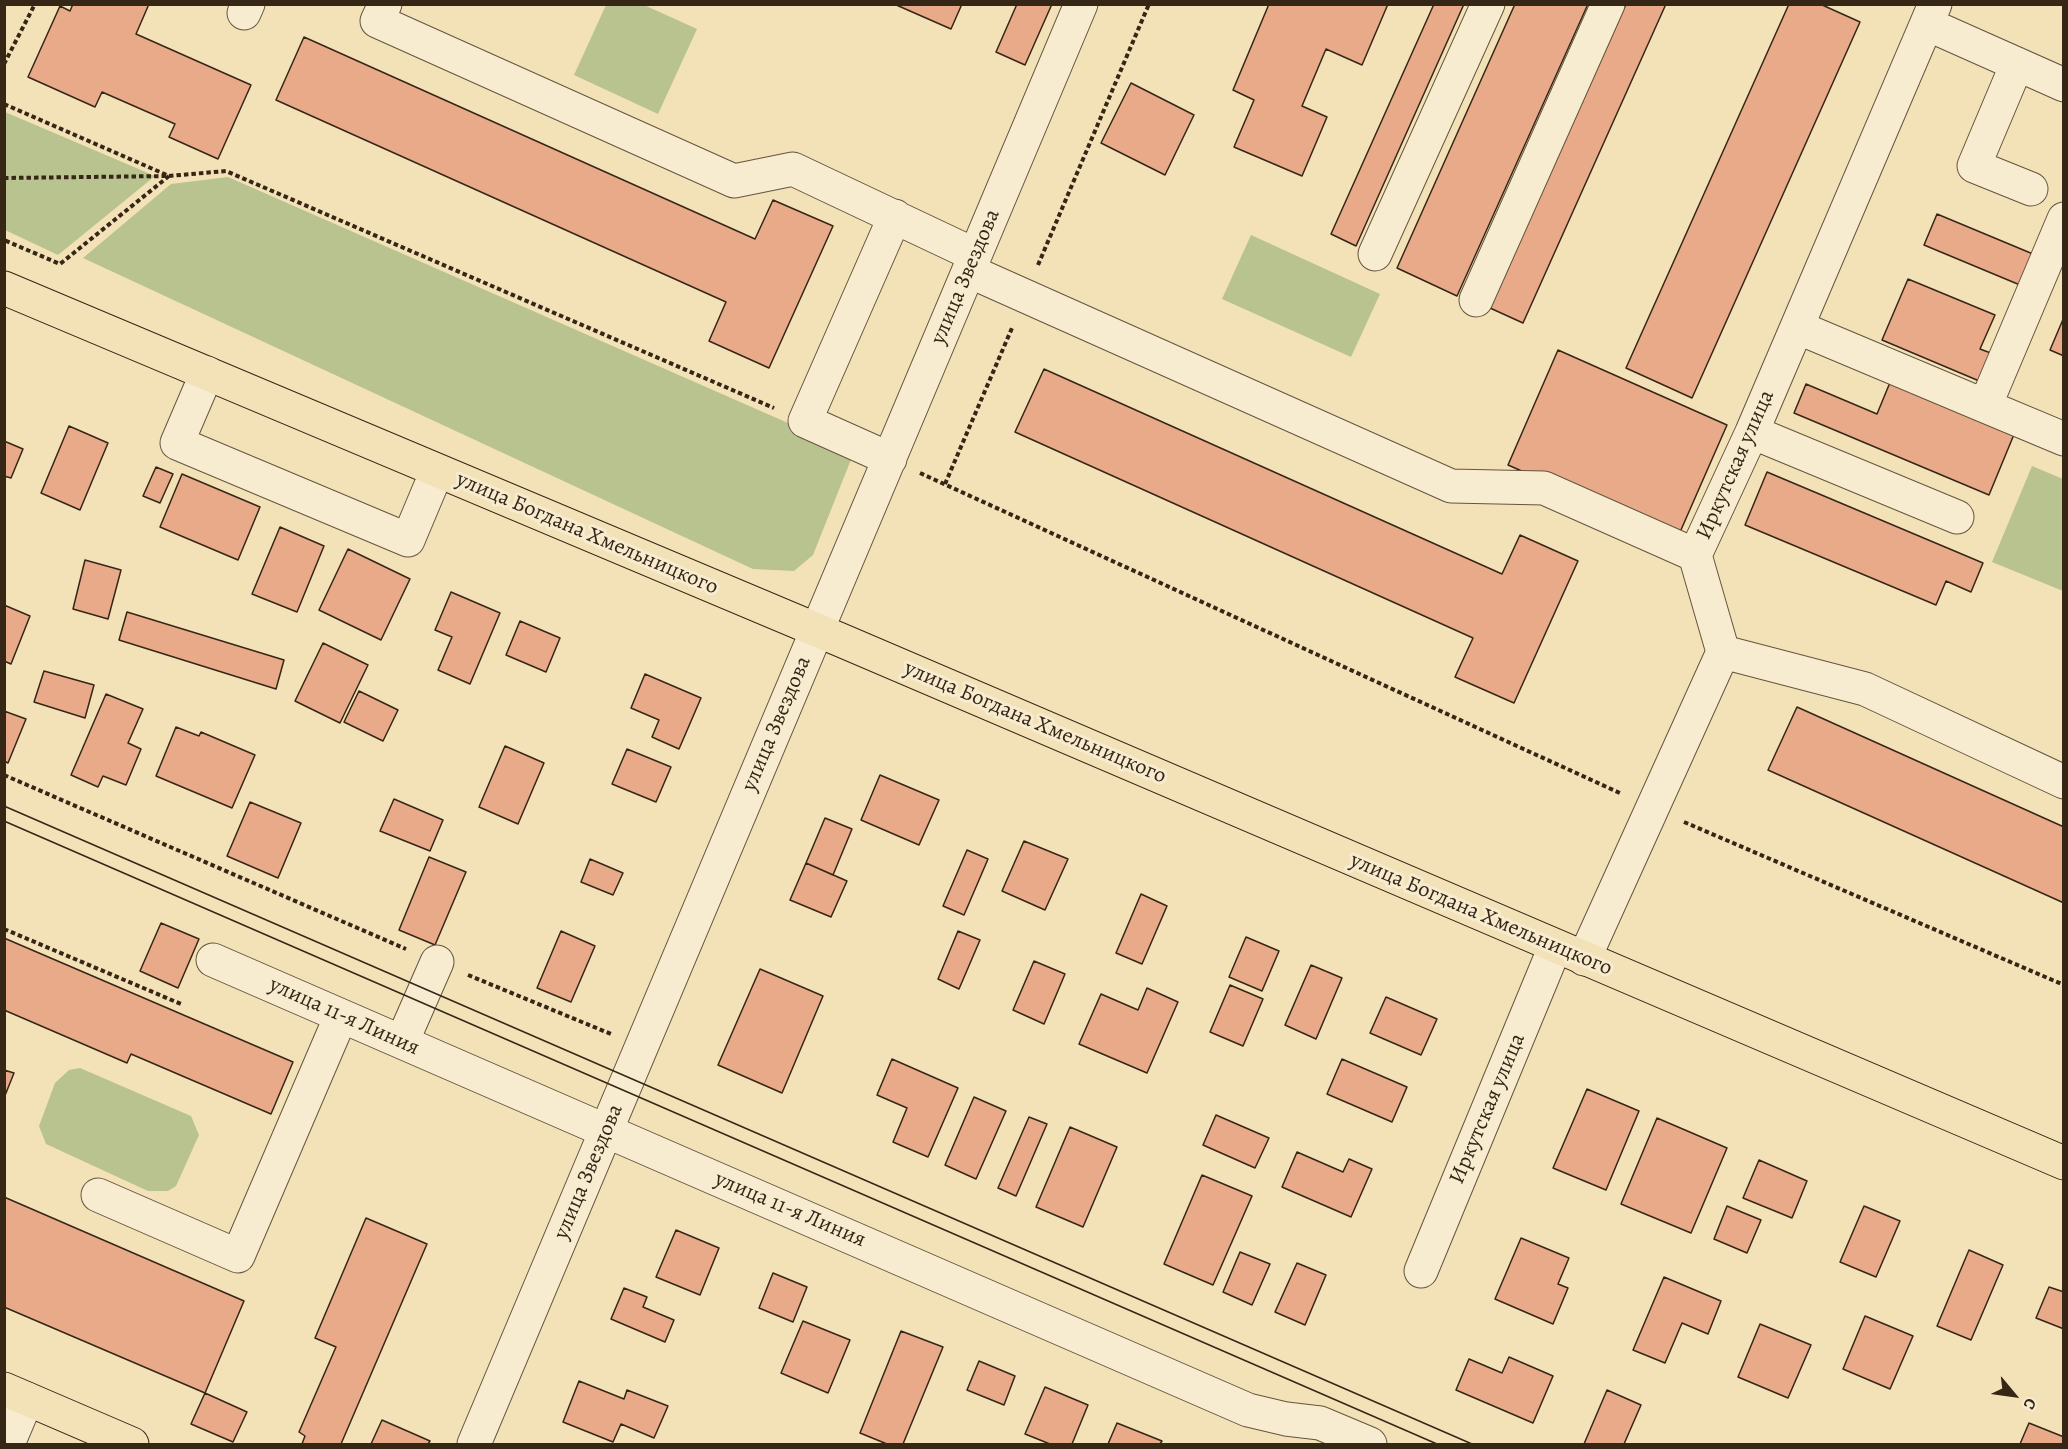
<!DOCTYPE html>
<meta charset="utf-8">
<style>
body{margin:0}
#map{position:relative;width:2068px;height:1449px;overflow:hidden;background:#f3e1b7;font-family:Alegreya,serif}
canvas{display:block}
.frame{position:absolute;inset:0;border:6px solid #352616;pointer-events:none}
.north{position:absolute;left:1984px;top:1365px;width:60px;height:60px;-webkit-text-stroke:4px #f7ecd0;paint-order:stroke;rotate:119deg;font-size:16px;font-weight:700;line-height:24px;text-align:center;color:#352616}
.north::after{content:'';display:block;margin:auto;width:21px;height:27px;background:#352616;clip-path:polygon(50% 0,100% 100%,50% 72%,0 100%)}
</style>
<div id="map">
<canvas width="2068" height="1449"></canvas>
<div class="frame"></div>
<div class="north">С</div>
</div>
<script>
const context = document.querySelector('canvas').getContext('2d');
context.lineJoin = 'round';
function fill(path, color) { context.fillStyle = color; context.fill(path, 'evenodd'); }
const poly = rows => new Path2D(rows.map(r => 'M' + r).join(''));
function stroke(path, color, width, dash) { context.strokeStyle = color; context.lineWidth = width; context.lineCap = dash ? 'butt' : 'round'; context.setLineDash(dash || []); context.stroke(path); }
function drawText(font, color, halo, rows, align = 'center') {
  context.font = font + ' Alegreya,serif'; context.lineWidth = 6; context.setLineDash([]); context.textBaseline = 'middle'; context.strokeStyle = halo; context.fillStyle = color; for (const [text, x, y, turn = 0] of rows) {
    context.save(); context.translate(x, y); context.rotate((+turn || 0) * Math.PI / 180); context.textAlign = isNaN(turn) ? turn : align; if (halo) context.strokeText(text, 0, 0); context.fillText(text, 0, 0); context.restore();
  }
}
fill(poly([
 [606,5,644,5,697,29,658,114,574,75],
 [5,112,155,176,58,255,5,230],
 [228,177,854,452,813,555,794,571,753,569,83,258,171,184],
 [1251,235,1380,294,1351,357,1222,299],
 [2032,466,2063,479,2063,591,1992,562],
 [80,1068,191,1116,199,1135,176,1186,168,1191,148,1191,46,1144,39,1126,55,1083,69,1070]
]), '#b8c390');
const building = poly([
 [73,4,149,4,136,34,251,85,218,159,169,137,175,124,102,92,95,107,28,77,60,6,70,11,73,4],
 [894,4,962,4,951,29,894,4],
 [1017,4,1052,4,1025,65,996,52,1017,4],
 [1269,4,1388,4,1362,65,1326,49,1302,106,1327,117,1302,176,1234,147,1254,100,1233,90,1269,4],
 [1434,4,1464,4,1356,246,1331,234,1434,4],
 [1515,4,1588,4,1457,296,1397,268,1515,4],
 [1626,4,1666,4,1523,323,1490,308,1626,4],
 [1789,4,1820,4,1860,22,1692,398,1626,368,1789,4],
 [304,37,755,239,773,200,833,226,769,368,709,341,726,302,276,100,304,37],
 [1131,83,1194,115,1165,175,1101,143,1131,83],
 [1937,214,2033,254,2020,285,1924,245,1937,214],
 [1908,279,1995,315,1980,349,1996,355,1984,383,1882,340,1908,279],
 [2064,317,2064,356,2050,350,2064,317],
 [1558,350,1727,425,1677,539,1508,465,1558,350],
 [1044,369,1502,574,1520,535,1578,561,1514,703,1455,677,1473,638,1015,432,1044,369],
 [1891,380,2015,432,1989,495,1794,413,1806,384,1877,414,1891,380],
 [69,426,108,443,80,510,41,493,69,426],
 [4,441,23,449,11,478,4,476,4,441],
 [156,467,173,474,160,503,143,496,156,467],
 [1767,472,1983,563,1971,592,1946,581,1936,605,1745,525,1767,472],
 [182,474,260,507,238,560,160,527,182,474],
 [280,527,324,546,297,612,252,594,280,527],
 [348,549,410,579,381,640,319,610,348,549],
 [85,560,121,570,108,619,73,609,85,560],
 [451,592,500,613,470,684,438,670,452,637,435,630,451,592],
 [4,605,30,616,11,664,4,661,4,605],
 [127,612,284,660,276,689,119,640,127,612],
 [520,621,560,638,546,672,506,655,520,621],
 [323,643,368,665,340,723,295,701,323,643],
 [44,671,94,685,85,718,34,702,44,671],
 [645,674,701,698,679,749,652,737,659,720,631,708,645,674],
 [359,691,398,710,383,741,344,722,359,691],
 [106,694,143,709,128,743,141,749,126,785,103,776,98,787,71,775,106,694],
 [1797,707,2064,827,2064,903,1768,770,1797,707],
 [4,711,26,719,8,763,4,761,4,711],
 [176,727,199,736,201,732,255,755,232,808,156,776,176,727],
 [505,746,544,763,518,824,479,807,505,746],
 [627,749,671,767,656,802,612,784,627,749],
 [880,775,939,800,919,845,861,820,880,775],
 [394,799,443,820,430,851,380,831,394,799],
 [250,802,301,823,278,878,227,856,250,802],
 [825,818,852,829,833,875,806,863,825,818],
 [1024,841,1068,859,1045,910,1002,891,1024,841],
 [967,850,988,859,964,915,943,906,967,850],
 [429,857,466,872,435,945,399,930,429,857],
 [590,859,623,873,613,895,581,882,590,859],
 [806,863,847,881,831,917,790,900,806,863],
 [1141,894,1167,906,1142,964,1116,953,1141,894],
 [161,923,199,939,178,988,140,971,161,923],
 [561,931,595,946,571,1002,537,988,561,931],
 [958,931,980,940,959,989,938,979,958,931],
 [1246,937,1279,951,1262,991,1229,977,1246,937],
 [4,938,293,1062,271,1114,131,1054,127,1063,4,1010,4,938],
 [1034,961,1065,974,1044,1024,1013,1010,1034,961],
 [1311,965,1342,978,1316,1039,1285,1025,1311,965],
 [760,969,823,996,782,1093,718,1065,760,969],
 [1230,985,1263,999,1243,1046,1210,1032,1230,985],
 [1147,988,1178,1002,1147,1073,1079,1044,1101,994,1138,1010,1147,988],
 [1386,997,1437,1019,1421,1055,1370,1033,1386,997],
 [892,1059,958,1088,928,1157,893,1142,907,1108,877,1095,892,1059],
 [1342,1059,1407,1087,1392,1122,1327,1094,1342,1059],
 [4,1070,14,1073,4,1098,4,1070],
 [1587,1089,1639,1111,1606,1190,1553,1168,1587,1089],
 [974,1097,1006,1111,976,1179,945,1165,974,1097],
 [1216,1115,1269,1138,1255,1168,1203,1145,1216,1115],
 [1029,1117,1047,1124,1016,1196,998,1188,1029,1117],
 [1657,1118,1727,1148,1691,1233,1621,1204,1657,1118],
 [1070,1127,1117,1147,1083,1227,1036,1207,1070,1127],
 [1297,1152,1343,1172,1349,1159,1372,1169,1351,1217,1282,1187,1297,1152],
 [1759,1160,1807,1181,1792,1218,1743,1198,1759,1160],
 [1202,1175,1252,1196,1213,1285,1164,1264,1202,1175],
 [4,1197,244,1301,205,1393,4,1307,4,1197],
 [1727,1206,1761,1220,1747,1253,1714,1239,1727,1206],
 [1864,1206,1900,1221,1876,1277,1840,1262,1864,1206],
 [366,1218,427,1244,341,1444,302,1444,305,1436,299,1432,336,1347,315,1338,366,1218],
 [676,1230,719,1248,700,1295,656,1277,676,1230],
 [1521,1238,1569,1258,1558,1284,1568,1288,1553,1324,1495,1299,1521,1238],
 [1969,1250,2003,1265,1971,1340,1937,1326,1969,1250],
 [1240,1252,1270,1264,1252,1305,1223,1292,1240,1252],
 [1297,1263,1326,1275,1305,1325,1275,1312,1297,1263],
 [773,1273,807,1287,793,1322,759,1308,773,1273],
 [1664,1277,1721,1301,1708,1334,1682,1323,1665,1363,1633,1350,1664,1277],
 [2049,1287,2064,1292,2064,1329,2036,1318,2049,1287],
 [624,1288,647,1297,643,1307,674,1320,665,1342,611,1319,624,1288],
 [1865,1316,1913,1336,1890,1389,1843,1369,1865,1316],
 [803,1321,850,1340,828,1393,781,1373,803,1321],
 [1760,1324,1811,1345,1788,1398,1738,1377,1760,1324],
 [901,1331,943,1347,903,1444,887,1444,860,1433,901,1331],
 [1509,1357,1553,1376,1533,1423,1456,1390,1469,1359,1502,1373,1509,1357],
 [979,1361,1015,1376,1004,1405,967,1390,979,1361],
 [579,1381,624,1399,627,1390,668,1406,654,1438,621,1424,613,1442,563,1422,579,1381],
 [1045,1387,1088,1405,1072,1444,1050,1444,1025,1434,1045,1387],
 [1607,1390,1641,1405,1624,1444,1584,1444,1607,1390],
 [205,1393,247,1412,233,1442,191,1424,205,1393],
 [382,1420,430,1441,428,1444,371,1444,382,1420],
 [1117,1423,1162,1441,1160,1444,1108,1444,1117,1423],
 [2029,1423,2064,1437,2064,1444,2020,1444,2029,1423]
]);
fill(building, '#e9aa8a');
stroke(building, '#352616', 1.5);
const minor = poly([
 [385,4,377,21,734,181,793,169,975,255],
 [244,13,248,4],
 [1927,24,2064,85],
 [2017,64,1974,166,2031,189],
 [2064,219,1985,406,2064,439],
 [1375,254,1488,4],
 [969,271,1451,486,1544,488,1695,555],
 [1476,300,1608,4],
 [1797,327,1985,406],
 [207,373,177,443,408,540,437,471],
 [1752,432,1957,517],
 [890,459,805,421,895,216],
 [1723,652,1865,689,2064,782],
 [1584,959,1723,652,1695,555,1752,432,1935,4],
 [213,960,1248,1410,1286,1419,1320,1423,1370,1444],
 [402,1042,437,962],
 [98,1195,238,1256,341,1016],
 [1421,1271,1555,947],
 [8,1444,27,1399],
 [474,1444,1081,4]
]);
const major = poly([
 [4,288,843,641,2064,1163],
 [4,1389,132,1444]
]);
stroke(minor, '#64553e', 35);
stroke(major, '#352616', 35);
stroke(poly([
 [4,64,35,4],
 [4,104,169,176,60,264,4,240],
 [4,178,169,176,226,171,774,408],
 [1038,265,1149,4],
 [920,473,1622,794],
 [945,484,1012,328],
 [4,775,406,949],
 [1684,822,2064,985],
 [4,929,181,1004],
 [468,975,611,1034]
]), '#352616', 4, [4.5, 3]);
stroke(minor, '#f7ecd0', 33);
stroke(major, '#f3e1b7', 33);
stroke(poly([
 [4,806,1472,1444],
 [4,821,1437,1444]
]), '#352616', 1.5);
drawText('22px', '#352616', '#f7ecd0', [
 ["улица Звездова",966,277,-67],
 ["Иркутская улица",1736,465,-66],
 ["улица Богдана Хмельницкого",587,534,23],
 ["улица Богдана Хмельницкого",1035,723,23],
 ["улица Звездова",777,724,-67],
 ["улица Богдана Хмельницкого",1481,915,23],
 ["улица 11-я Линия",344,1017,24],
 ["Иркутская улица",1488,1109,-67],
 ["улица Звездова",589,1172,-67],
 ["улица 11-я Линия",790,1210,23]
]);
</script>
